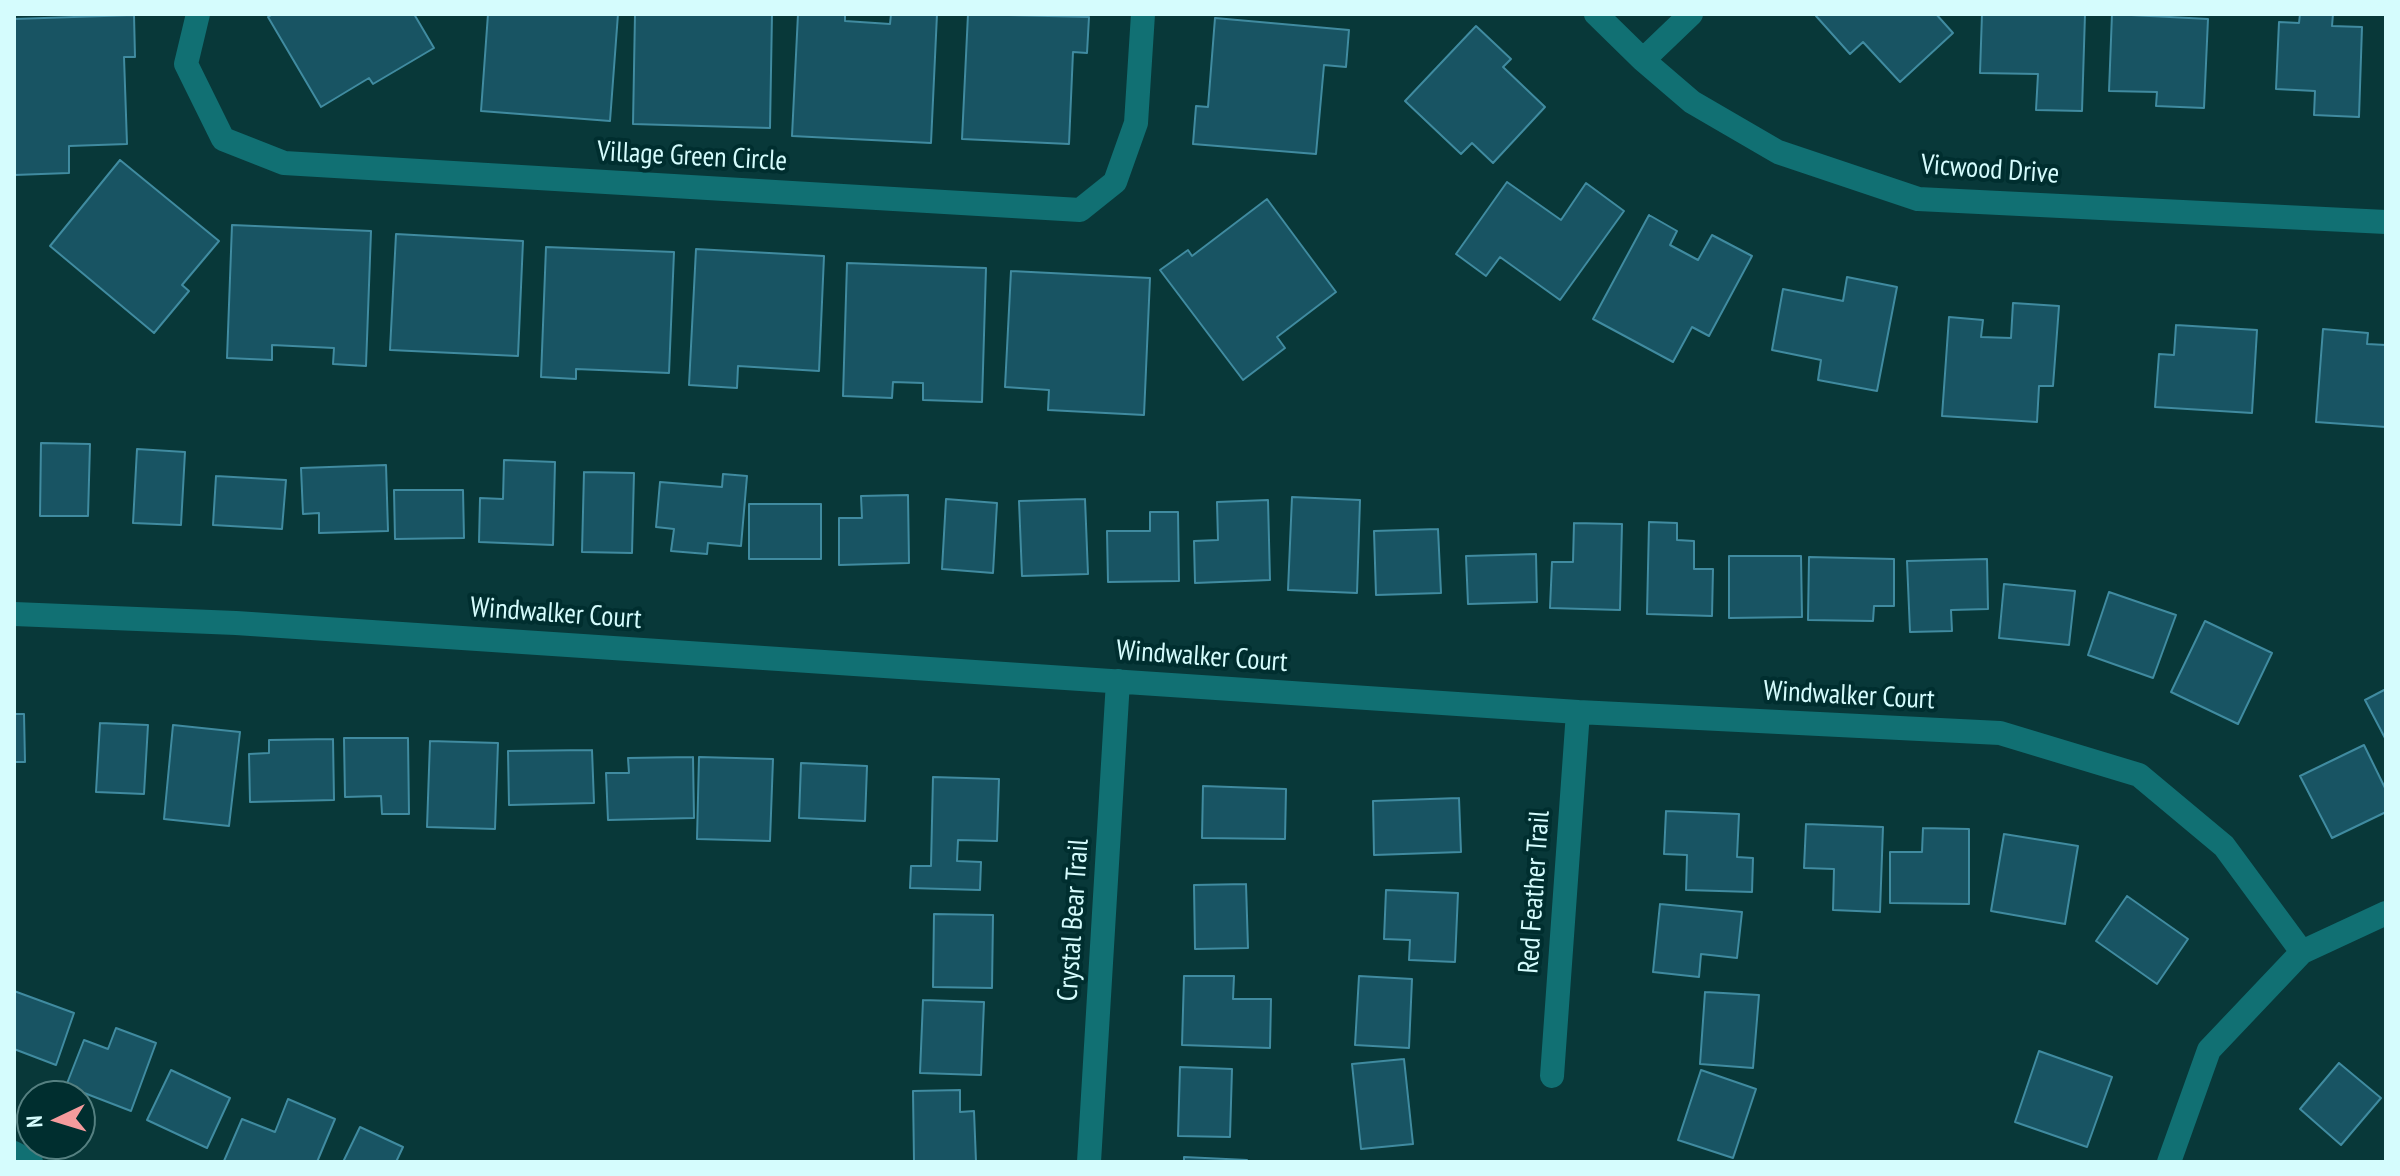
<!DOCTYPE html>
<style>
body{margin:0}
#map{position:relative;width:2400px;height:1176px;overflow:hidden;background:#083839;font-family:"PT Sans Narrow",sans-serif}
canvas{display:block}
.frame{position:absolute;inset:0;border:16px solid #d5fcfd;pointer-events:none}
.north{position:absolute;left:16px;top:1080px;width:80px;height:80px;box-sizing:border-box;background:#002e2f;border:2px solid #558081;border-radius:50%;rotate:266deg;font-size:22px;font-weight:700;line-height:32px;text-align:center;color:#d5fcfd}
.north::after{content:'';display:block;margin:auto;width:28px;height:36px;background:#f59b9d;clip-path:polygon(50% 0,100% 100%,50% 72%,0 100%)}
</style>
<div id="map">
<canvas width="2400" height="1176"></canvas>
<div class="frame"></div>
<div class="north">N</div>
</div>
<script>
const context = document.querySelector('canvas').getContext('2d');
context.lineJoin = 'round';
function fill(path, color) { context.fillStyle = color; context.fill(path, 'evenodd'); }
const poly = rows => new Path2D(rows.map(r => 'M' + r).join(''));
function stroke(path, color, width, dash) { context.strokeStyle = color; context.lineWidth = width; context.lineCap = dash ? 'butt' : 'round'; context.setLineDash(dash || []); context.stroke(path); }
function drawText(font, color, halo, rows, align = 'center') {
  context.font = font + ' "PT Sans Narrow",sans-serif'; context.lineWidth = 8; context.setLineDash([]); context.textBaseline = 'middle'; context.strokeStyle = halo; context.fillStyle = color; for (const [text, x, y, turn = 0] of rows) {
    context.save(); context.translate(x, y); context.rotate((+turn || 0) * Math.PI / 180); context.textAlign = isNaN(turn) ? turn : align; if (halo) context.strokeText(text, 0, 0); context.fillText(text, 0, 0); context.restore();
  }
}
const building = poly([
 [273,14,414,14,434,48,373,84,369,78,321,107,268,17,273,14],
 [488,14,618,14,610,121,481,111,488,14],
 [635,14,772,14,770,128,633,124,635,14],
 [798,14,845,14,845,21,890,24,891,14,937,14,931,143,792,136,798,14],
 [968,14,1089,17,1087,53,1073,52,1069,144,962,139,968,14],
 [1818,14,1936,14,1953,33,1900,82,1863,42,1850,54,1816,16,1818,14],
 [1982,14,2085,14,2082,111,2036,110,2038,74,1980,73,1982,14],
 [2112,14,2208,19,2204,108,2156,106,2157,92,2109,91,2112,14],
 [2300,14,2333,14,2332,26,2362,27,2359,117,2314,115,2315,91,2276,89,2279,22,2299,23,2300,14],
 [134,15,135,57,124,57,127,144,69,146,69,173,14,175,14,19,134,15],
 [1215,18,1349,30,1346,67,1324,65,1316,154,1193,144,1196,106,1208,107,1215,18],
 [1476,26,1511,59,1503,67,1545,107,1493,163,1472,143,1461,154,1405,101,1476,26],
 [120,160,219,241,182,285,189,291,154,333,50,246,120,160],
 [1507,182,1561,220,1586,183,1624,211,1560,300,1500,257,1486,276,1456,254,1507,182],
 [1267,199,1336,292,1277,337,1285,348,1243,380,1160,270,1188,250,1192,256,1267,199],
 [1649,215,1677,231,1670,245,1698,260,1712,235,1752,256,1709,336,1692,327,1673,362,1593,319,1649,215],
 [232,225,371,231,366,366,333,364,334,348,272,345,272,360,227,358,232,225],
 [396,234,523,241,518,356,390,350,396,234],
 [546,247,674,252,669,373,576,369,576,379,541,377,546,247],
 [696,249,824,256,819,371,738,366,737,388,689,385,696,249],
 [847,263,986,268,982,402,923,400,923,383,893,382,892,398,843,396,847,263],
 [1011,271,1150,278,1144,415,1048,410,1049,390,1005,387,1011,271],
 [1847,277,1897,287,1877,391,1818,380,1821,360,1772,350,1783,289,1843,301,1847,277],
 [2013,303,2059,306,2053,386,2039,386,2037,422,1942,416,1949,317,1983,320,1981,337,2011,338,2013,303],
 [2176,325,2257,330,2252,413,2155,407,2159,354,2174,355,2176,325],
 [2323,329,2368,333,2367,344,2386,345,2386,427,2316,422,2323,329],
 [41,443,90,444,88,516,40,516,41,443],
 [137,449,185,452,181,525,133,523,137,449],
 [504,460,555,462,553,545,479,542,480,498,503,499,504,460],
 [386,465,388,531,319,533,319,513,303,514,301,468,386,465],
 [584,472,634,473,632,553,582,552,584,472],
 [723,474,747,476,741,546,708,543,707,554,671,551,674,529,656,527,660,482,722,487,723,474],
 [216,476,286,480,282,529,213,525,216,476],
 [394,490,463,490,464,538,395,539,394,490],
 [908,495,909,563,839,565,839,518,862,518,861,496,908,495],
 [1292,497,1360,500,1357,593,1288,590,1292,497],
 [946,499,997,503,993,573,942,569,946,499],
 [1085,499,1088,574,1022,576,1019,501,1085,499],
 [1268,500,1270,580,1195,583,1194,541,1218,540,1217,502,1268,500],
 [749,504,821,504,821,559,749,559,749,504],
 [1150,512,1178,512,1179,581,1108,582,1107,531,1150,531,1150,512],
 [1649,522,1677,523,1677,540,1694,541,1694,569,1713,569,1712,616,1647,614,1649,522],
 [1574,523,1622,524,1620,610,1550,608,1552,562,1573,562,1574,523],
 [1438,529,1441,593,1376,595,1374,531,1438,529],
 [1536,554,1537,602,1468,604,1466,556,1536,554],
 [1729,556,1801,556,1802,617,1729,618,1729,556],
 [1809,557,1894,559,1894,606,1874,606,1873,621,1808,620,1809,557],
 [1987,559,1988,609,1951,610,1952,631,1910,632,1907,561,1987,559],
 [2004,584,2075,591,2069,645,1999,638,2004,584],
 [2109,592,2176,615,2153,678,2088,655,2109,592],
 [2205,621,2272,653,2238,724,2171,692,2205,621],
 [2386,689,2386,740,2365,700,2386,689],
 [14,714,24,714,25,762,14,762,14,714],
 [100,723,148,725,144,794,96,792,100,723],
 [173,725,240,732,229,826,164,819,173,725],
 [344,738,408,738,409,814,382,814,381,796,345,797,344,738],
 [333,739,334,800,250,802,249,754,269,753,269,740,333,739],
 [430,741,498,743,495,829,427,827,430,741],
 [2364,745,2386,790,2386,812,2332,838,2300,776,2364,745],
 [592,750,594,803,509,805,508,751,592,750],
 [693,757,694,818,608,820,606,773,629,773,628,758,693,757],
 [699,757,773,759,770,841,697,839,699,757],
 [801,763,867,766,865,821,799,818,801,763],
 [933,777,999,779,997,841,958,840,957,861,981,862,980,890,910,888,911,866,931,866,933,777],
 [1203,786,1286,789,1285,839,1202,838,1203,786],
 [1459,798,1461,852,1374,855,1373,801,1459,798],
 [1666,811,1739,814,1737,857,1753,858,1752,892,1686,890,1687,855,1664,854,1666,811],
 [1806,824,1883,827,1880,912,1833,910,1834,869,1804,868,1806,824],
 [1923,828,1969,829,1969,904,1890,903,1890,852,1922,852,1923,828],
 [2004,834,2078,846,2065,924,1991,911,2004,834],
 [1246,884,1248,948,1195,949,1194,885,1246,884],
 [1386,890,1458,893,1455,962,1409,960,1410,940,1384,939,1386,890],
 [2127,896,2188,939,2157,984,2096,941,2127,896],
 [1660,904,1742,912,1737,958,1701,954,1699,977,1653,972,1660,904],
 [934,914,993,915,992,988,933,987,934,914],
 [1184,976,1234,976,1233,999,1271,999,1270,1048,1182,1045,1184,976],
 [1359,976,1412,979,1409,1048,1355,1045,1359,976],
 [14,991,74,1013,56,1065,14,1049,14,991],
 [1705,992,1759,995,1753,1068,1700,1064,1705,992],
 [923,1000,984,1002,981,1075,920,1073,923,1000],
 [116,1028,156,1043,131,1111,66,1086,84,1040,108,1049,116,1028],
 [2039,1051,2112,1077,2087,1147,2015,1122,2039,1051],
 [1404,1059,1413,1144,1361,1149,1352,1064,1404,1059],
 [2339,1063,2381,1098,2341,1145,2300,1109,2339,1063],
 [1180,1067,1232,1069,1230,1137,1178,1136,1180,1067],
 [171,1070,230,1098,207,1148,147,1120,171,1070],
 [1701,1070,1756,1089,1733,1158,1678,1140,1701,1070],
 [960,1090,960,1112,974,1111,976,1162,914,1162,913,1091,960,1090],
 [288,1099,335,1119,317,1162,224,1161,242,1119,275,1132,288,1099],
 [360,1127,403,1147,396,1162,343,1162,360,1127],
 [1184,1157,1247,1160,1247,1162,1184,1162,1184,1157]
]);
fill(building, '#185463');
stroke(building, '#408ba0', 2);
stroke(poly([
 [198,14,186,64,223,139,284,163,1080,210,1115,182,1136,123,1143,14],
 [1596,14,1643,60,1692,102,1778,152,1918,199,2386,222],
 [1643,60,1691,14],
 [14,614,236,623,1578,712,2000,733,2139,775,2224,846,2302,952],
 [1552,1076,1578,712],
 [14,1153,31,1162],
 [1089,1162,1118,681],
 [2169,1162,2209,1050,2302,952,2386,913]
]), '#117073', 24);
drawText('28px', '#d5fcfd', '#002e2f', [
 ["Village Green Circle",692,157,3],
 ["Vicwood Drive",1990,170,4],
 ["Windwalker Court",556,614,4],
 ["Windwalker Court",1202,657,4],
 ["Windwalker Court",1849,696,3],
 ["Red Feather Trail",1535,892,-86],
 ["Crystal Bear Trail",1074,920,-86]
]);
</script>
